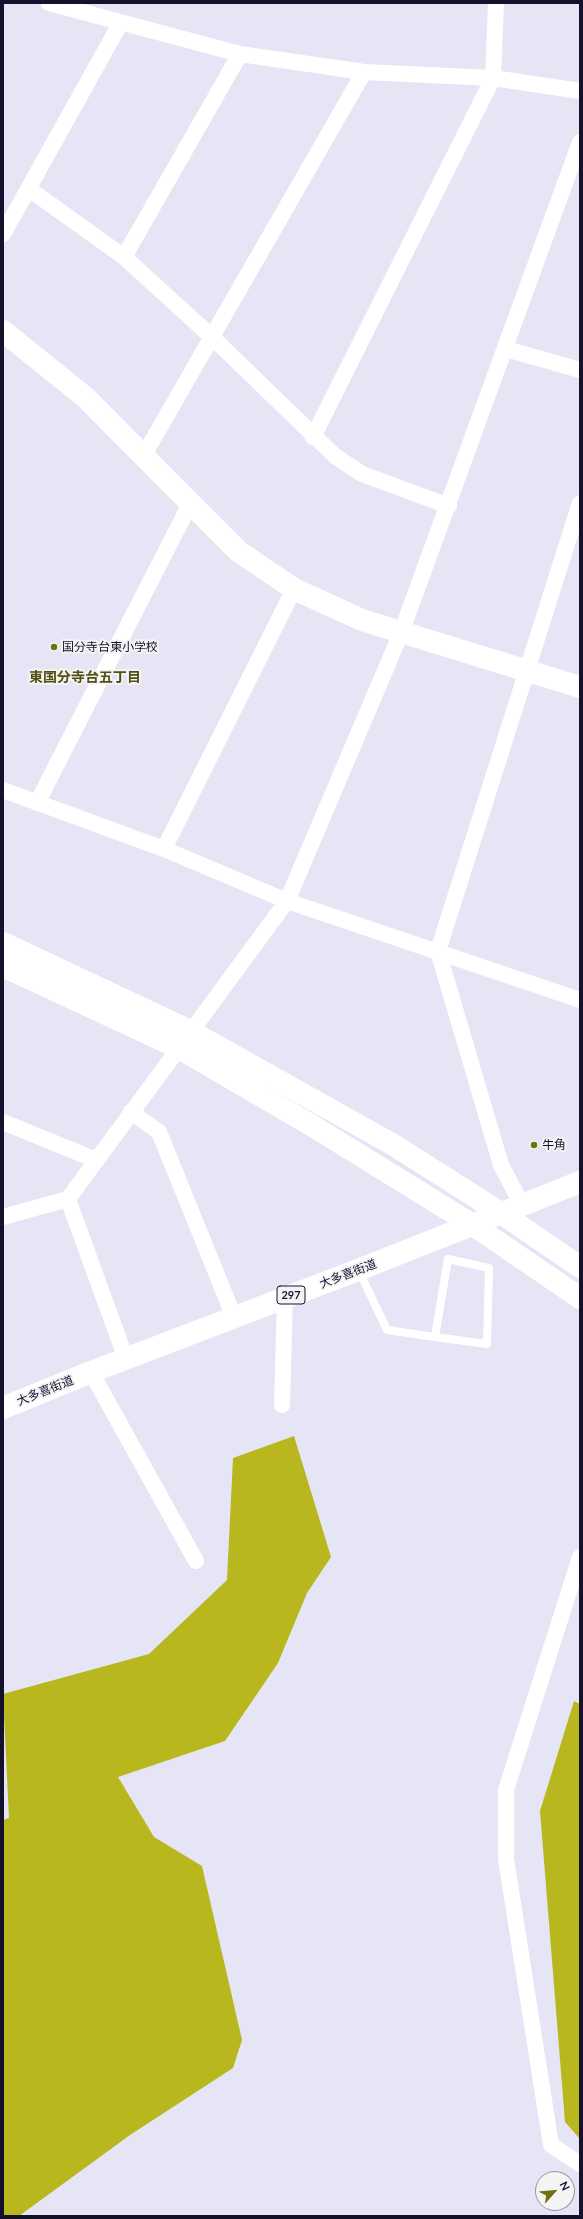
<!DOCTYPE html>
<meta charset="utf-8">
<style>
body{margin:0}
#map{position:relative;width:583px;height:2219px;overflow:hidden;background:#e6e5f6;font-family:Lato,sans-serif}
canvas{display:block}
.frame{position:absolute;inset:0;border:4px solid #15102c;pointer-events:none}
.north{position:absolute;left:535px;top:2171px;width:40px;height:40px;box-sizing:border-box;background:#f4f4f4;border:1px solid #9b99a4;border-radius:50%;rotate:63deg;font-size:11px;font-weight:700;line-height:16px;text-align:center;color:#15102c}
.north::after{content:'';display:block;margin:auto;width:14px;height:18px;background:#717013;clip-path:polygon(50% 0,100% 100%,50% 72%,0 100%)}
</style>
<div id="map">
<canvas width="583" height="2219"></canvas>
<div class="frame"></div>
<div class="north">N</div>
</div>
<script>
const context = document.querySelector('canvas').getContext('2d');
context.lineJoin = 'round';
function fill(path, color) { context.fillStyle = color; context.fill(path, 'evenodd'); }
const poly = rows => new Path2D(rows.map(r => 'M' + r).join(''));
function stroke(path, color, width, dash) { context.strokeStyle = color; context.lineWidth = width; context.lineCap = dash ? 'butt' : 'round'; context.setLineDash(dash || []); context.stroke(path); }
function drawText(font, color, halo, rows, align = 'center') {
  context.font = font + ' Lato,"Noto Sans JP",sans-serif'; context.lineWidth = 4; context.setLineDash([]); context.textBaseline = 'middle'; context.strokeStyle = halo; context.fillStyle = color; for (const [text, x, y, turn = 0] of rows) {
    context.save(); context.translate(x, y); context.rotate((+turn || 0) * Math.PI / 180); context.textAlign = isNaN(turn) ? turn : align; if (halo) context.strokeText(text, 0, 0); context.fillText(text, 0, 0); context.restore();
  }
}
fill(poly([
 [294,1436,331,1557,307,1593,278,1663,225,1741,118,1777,154,1837,202,1866,242,2040,233,2068,130,2135,19,2216,3,2216,3,1820,9,1818,3,1694,149,1654,227,1580,233,1458],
 [574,1701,580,1704,580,2139,565,2122,540,1811]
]), '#b8b71d');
stroke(poly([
 [359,1271,387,1330,435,1337,487,1344,489,1268,448,1259,435,1337]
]), '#fff', 8);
stroke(poly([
 [49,3,240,54,364,72,493,78,580,91],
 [29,189,124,257,213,338,335,456,362,474,449,506],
 [3,234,120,24],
 [124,257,240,54],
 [506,349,580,370],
 [313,437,493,78,496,3],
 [144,455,364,72],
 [3,790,164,849,287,901,580,1000],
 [37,803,190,504],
 [164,849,294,589],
 [131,1112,159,1132,234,1317],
 [3,1122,96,1160],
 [68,1199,126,1359],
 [522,1205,501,1165,438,951,580,503],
 [3,1217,68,1199,287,901,401,633,580,142],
 [91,1372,196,1561],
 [282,1405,285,1297],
 [580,1557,506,1790,506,1859,551,2145,580,2164]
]), '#fff', 16);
stroke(poly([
 [3,331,85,397,238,551,294,589,362,620,580,687],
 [3,943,190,1031,392,1144,501,1213,580,1267],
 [3,966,179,1048,311,1125,473,1225,580,1298]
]), '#fff', 22);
stroke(poly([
 [3,1408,91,1372,358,1270,580,1182]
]), '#fff', 22);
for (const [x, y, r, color] of [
 [54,647,4,"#717013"],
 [534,1145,4,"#717013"]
]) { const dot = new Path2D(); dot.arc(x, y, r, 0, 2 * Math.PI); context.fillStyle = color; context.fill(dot); stroke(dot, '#f4f4f4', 1.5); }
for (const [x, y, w] of [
 [291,1295,28]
]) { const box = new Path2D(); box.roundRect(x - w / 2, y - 9, w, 18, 3); context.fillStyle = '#f4f4f4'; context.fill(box); stroke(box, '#15102c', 1); }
drawText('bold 11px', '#15102c', null, [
 ["297",291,1295]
]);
drawText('12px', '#15102c', '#f4f4f4', [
 ["国分寺台東小学校",62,647],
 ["牛角",542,1145]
], 'left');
drawText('12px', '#15102c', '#f4f4f4', [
 ["大多喜街道",348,1274,-21],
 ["大多喜街道",45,1391,-22]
]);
drawText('bold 14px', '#505013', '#f4f4f4', [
 ["東国分寺台五丁目",85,677]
]);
</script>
